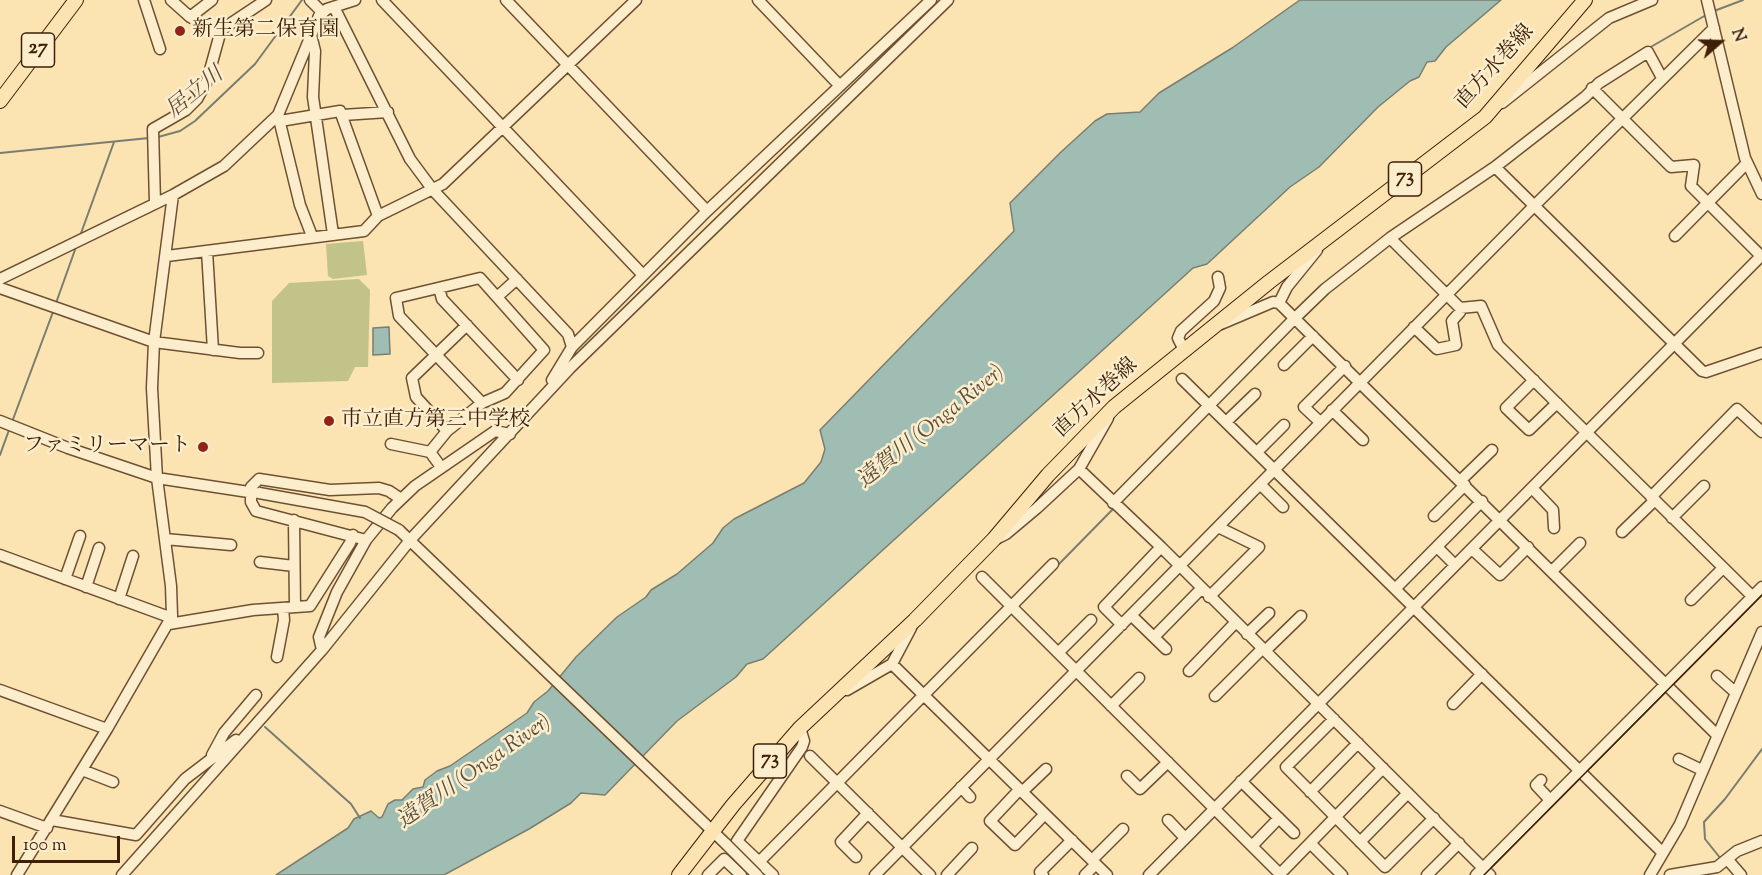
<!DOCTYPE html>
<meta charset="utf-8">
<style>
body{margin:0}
#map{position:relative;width:1762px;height:875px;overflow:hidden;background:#fbe3b2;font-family:"Sorts Mill Goudy",serif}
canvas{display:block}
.north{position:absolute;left:1690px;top:12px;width:60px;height:60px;-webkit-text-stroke:4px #fcedcd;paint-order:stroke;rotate:70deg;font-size:16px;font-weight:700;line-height:24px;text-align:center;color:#3f2007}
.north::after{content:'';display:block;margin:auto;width:21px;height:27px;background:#3f2007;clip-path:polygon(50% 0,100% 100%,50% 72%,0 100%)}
.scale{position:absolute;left:12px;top:836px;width:108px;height:27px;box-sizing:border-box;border:3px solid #3f2007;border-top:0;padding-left:8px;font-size:18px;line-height:21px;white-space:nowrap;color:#3f2007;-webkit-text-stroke:4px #fcedcd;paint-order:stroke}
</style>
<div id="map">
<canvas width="1762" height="875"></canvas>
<div class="north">N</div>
<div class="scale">100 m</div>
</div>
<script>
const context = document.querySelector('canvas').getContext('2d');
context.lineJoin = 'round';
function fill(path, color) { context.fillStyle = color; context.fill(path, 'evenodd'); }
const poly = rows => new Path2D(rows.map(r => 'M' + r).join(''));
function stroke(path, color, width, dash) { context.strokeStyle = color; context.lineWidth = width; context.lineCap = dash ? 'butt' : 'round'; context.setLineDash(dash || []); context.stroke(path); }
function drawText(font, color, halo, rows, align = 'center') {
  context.font = font + ' "Sorts Mill Goudy","Noto Serif JP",serif'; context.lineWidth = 5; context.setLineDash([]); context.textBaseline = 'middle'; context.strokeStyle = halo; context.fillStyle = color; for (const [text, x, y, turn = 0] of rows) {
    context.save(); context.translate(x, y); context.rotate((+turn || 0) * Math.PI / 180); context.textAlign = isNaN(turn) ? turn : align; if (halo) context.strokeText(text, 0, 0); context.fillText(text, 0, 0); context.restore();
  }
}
fill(poly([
 [363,241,367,275,333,279,328,276,326,244],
 [359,279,370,290,368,367,355,367,348,381,272,383,272,301,289,283]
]), '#c2c389');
const water = poly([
 [1300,0,1501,0,1446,47,1435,61,1427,62,1419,77,1410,81,1378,107,1319,167,1290,187,1207,264,1193,268,763,659,747,664,736,677,677,721,605,795,581,793,571,803,529,829,444,875,276,875,348,828,354,819,371,811,379,818,382,817,388,804,395,800,402,800,413,789,423,787,425,780,437,771,450,766,527,713,534,702,548,691,576,657,617,617,646,597,651,590,677,574,713,543,723,528,734,519,804,483,821,462,825,449,820,430,1014,231,1010,203,1061,152,1095,121,1107,114,1140,112,1159,93,1232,48,1300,0],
 [389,327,390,354,373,355,373,328,389,327]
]);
fill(water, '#a0bdb4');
stroke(water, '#797e6f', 1.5);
stroke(poly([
 [1714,11,1743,0],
 [1649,48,1706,15],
 [158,137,180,131,195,121,255,64,302,0],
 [0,153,149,138],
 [80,236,114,142],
 [56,303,76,247],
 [12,422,53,312],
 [0,455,9,430],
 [1058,565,1115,507],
 [265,727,351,804,360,818],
 [1721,859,1705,839,1704,822,1725,799,1762,749]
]), '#797e6f', 2);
const minor = poly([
 [144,0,160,49],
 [171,0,190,17,214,31,221,30,266,0],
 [310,0,322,12],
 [382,0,643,275],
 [506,0,707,211],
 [758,0,840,86],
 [1707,0,1745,158,1762,194],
 [334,7,410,159,433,190,568,334,572,347],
 [190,17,212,0],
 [311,35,315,51,313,97,333,234],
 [1592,88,1671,167,1694,165,1691,186,1762,257],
 [1502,103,1609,18,1652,0],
 [278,115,300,205,312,236],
 [343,115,388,112],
 [280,121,340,111,378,216],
 [1495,167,1702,371,1706,372,1762,353],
 [155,203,153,129,186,110,197,99,207,81,221,30],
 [1675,236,1747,163],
 [1390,238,1460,308,1481,306,1498,345,1752,596],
 [207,251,213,350],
 [167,256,364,231,378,216,443,184,636,0],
 [0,279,173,195,224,166,278,115,319,16,327,9,355,0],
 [0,288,154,342,240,353,258,353],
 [439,288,442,299,518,380],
 [497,297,517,279],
 [1279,303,1287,287,1317,250],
 [1221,324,1273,302,1279,303,1717,735],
 [1414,327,1437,349,1456,345,1452,321,1460,312,1460,308],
 [1184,350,1178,338,1181,331,1214,301,1220,288,1218,277],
 [1284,365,1313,336],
 [1182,379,1663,853],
 [552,380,572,347,707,211,931,0],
 [1534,380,1506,408,1529,430,1557,403],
 [1332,410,1363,440],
 [0,421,68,448,157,478,255,493],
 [1226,422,1255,394],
 [1320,422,1304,407,1345,366],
 [447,431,416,397,412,378,467,325],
 [391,444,430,452,441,467],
 [430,452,447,431,482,403,505,393,544,350,480,278,396,298,399,316,482,403],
 [1257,452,1284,425],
 [1079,469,1161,547,1490,875],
 [1461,480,1492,450],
 [1260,484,1283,507],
 [1532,488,1553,510,1554,528],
 [1651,497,1737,409,1762,432],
 [1113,503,1295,318,1325,289,1390,238,1495,167,1585,97,1599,83,1648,52,1662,78],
 [1434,516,1465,485],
 [1672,518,1704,486],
 [294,520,295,607],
 [399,530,726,844],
 [1622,532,1655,500],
 [165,539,231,545],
 [996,539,1006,534,1037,508,1079,469,1108,418],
 [366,540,256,511,251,502,251,487,259,479,330,490,379,488,389,491,401,499],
 [1437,547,1455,565],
 [1472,549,1500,575,1528,547],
 [0,555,172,618],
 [260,562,294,566],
 [1552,571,1580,543],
 [982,577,1281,875],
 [65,579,80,536],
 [86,587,99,548],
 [1395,589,1482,501],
 [1209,597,1259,547,1218,527],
 [119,599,133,556],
 [1691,600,1723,568],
 [1131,615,1166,649],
 [169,624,253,610,310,606,350,543,353,535],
 [1122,625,1104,607,1161,547],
 [1247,634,1269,613],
 [1154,637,1201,589],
 [322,650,319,637,337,592,366,540,392,508,415,486,495,431,510,434],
 [1265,651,1301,616],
 [1059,652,1091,620],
 [277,657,284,620,283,608],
 [892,664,1107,875],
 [1189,671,1235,623],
 [1717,676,1736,693],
 [0,690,107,729],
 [847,690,892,664,911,628],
 [1215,696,1262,649],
 [1453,704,1482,674],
 [1111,706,1139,678],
 [1334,719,1286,767,1385,867,1434,818],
 [212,755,224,733,256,695],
 [810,756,930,875],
 [1679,759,1702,770],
 [82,770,113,782],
 [1127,776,1140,789,1168,762],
 [1541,780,1536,785,1550,800],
 [1241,781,1294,833],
 [961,787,970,797],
 [1020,789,990,821,1015,845,1045,814],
 [1023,791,1046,769],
 [1310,792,1358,743],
 [0,811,47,828],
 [52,820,136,835,185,779,236,740],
 [1168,820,1185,838],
 [1360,842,1408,793],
 [1310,843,1342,875],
 [1252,846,1279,818],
 [856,857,841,842,868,813],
 [1092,860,1123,829],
 [1728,860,1741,875],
 [760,861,1053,564],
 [1280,874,1383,768],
 [17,875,107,729,172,616,171,586,157,478,152,388,154,342,173,195],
 [122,875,322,650,411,539,570,368,948,0],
 [708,875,724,859,741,875],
 [773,875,737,841,802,747,804,741,800,728],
 [875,875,1534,206,1714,28],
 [947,875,972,848],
 [1043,875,1040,872,1072,840],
 [1085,875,1096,864],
 [1149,875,1762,255],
 [1427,875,1459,843],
 [1476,875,1762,587],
 [1650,875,1680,824,1762,632],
 [1670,875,1717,867,1737,851,1762,841]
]);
const major = poly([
 [0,101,76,0],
 [679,875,733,805,800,728,915,620,994,539,1048,475,1114,407,1269,282,1485,117,1585,0]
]);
stroke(minor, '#6e5132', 13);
stroke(major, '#3f2007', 16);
stroke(minor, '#fcedcd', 10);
stroke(major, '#fbe3b2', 14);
stroke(poly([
 [1484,875,1762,595]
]), '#3f2007', 1.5);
const minorBridge = poly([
 [259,493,365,512,399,530],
 [726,844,757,875]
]);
stroke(minorBridge, '#6e5132', 13, []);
stroke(minorBridge, '#fcedcd', 10);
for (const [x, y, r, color] of [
 [180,31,6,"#8f2418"],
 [329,421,6,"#8f2418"],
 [203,447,6,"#8f2418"]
]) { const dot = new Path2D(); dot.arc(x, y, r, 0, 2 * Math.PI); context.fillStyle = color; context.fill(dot); stroke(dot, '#fcedcd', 2); }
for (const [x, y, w] of [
 [38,50,33],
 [1405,179,33],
 [770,761,33]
]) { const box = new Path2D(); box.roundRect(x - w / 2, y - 17, w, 34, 4.5); context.fillStyle = '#fcedcd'; context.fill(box); stroke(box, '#3f2007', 1.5); }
drawText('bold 20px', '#3f2007', null, [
 ["27",38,50],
 ["73",1405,179],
 ["73",770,761]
]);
drawText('21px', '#3f2007', '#fcedcd', [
 ["新生第二保育園",192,31],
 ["市立直方第三中学校",341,421],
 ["ファミリーマート",191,447,"right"]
], 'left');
drawText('21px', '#3f2007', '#fcedcd', [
 ["直方水巻線",1496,68,-48],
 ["直方水巻線",1097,399,-43]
]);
drawText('italic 22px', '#5c4f3b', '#fcedcd', [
 ["居立川",196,94,-39],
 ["遠賀川 (Onga River)",932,428,-39],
 ["遠賀川 (Onga River)",475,773,-35]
]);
</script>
